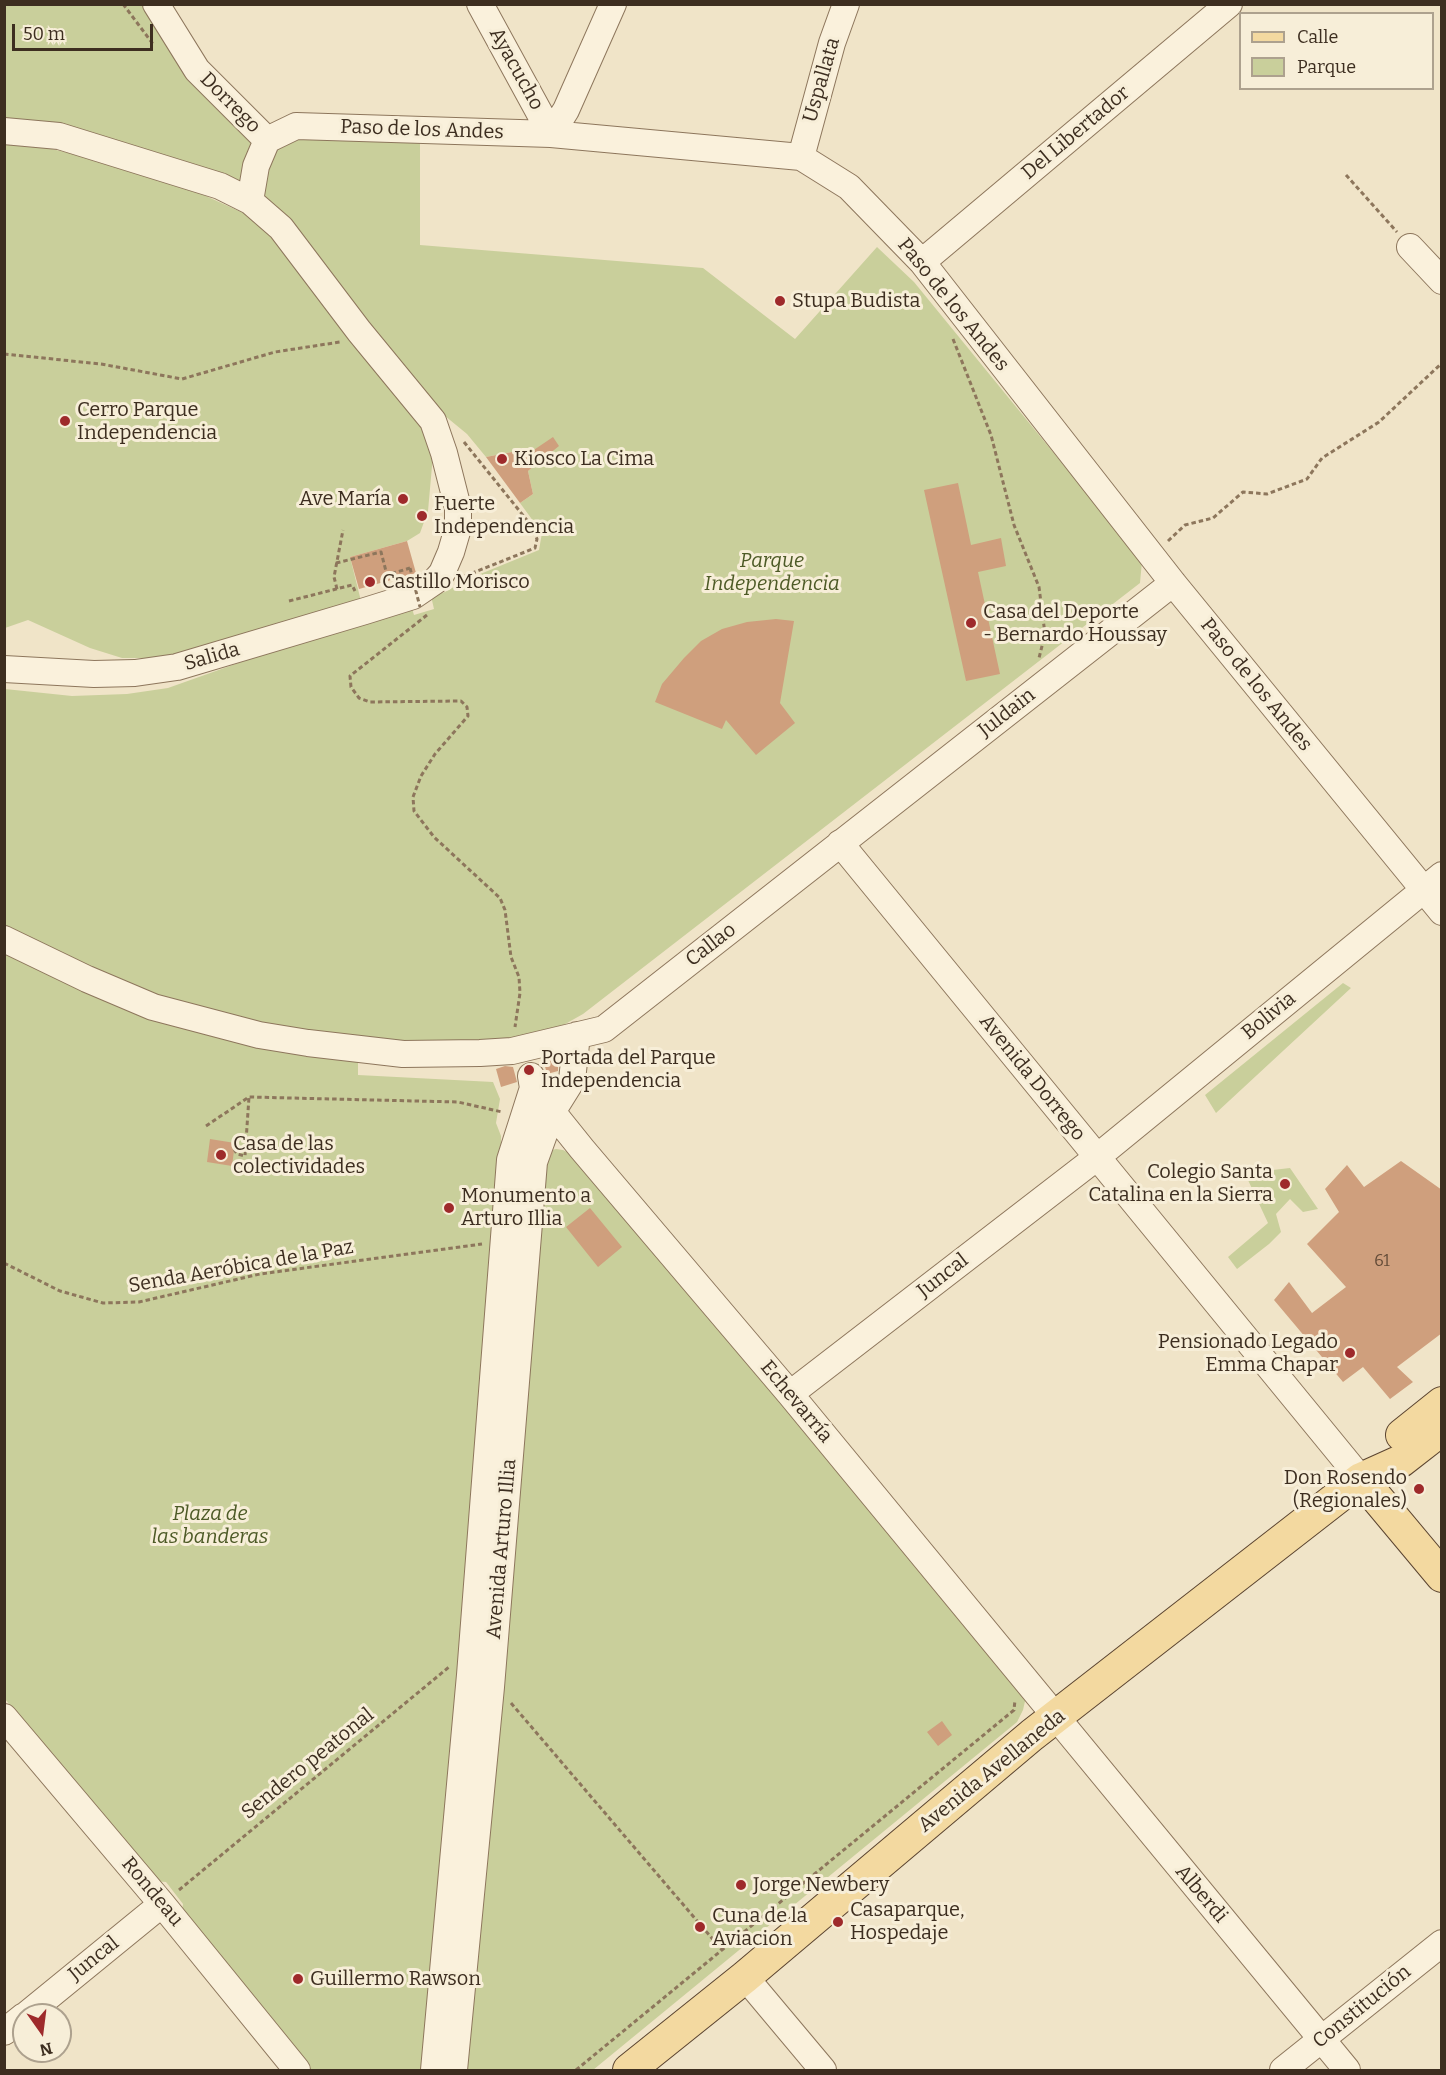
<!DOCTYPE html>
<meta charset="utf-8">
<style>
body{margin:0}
#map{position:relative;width:1446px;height:2075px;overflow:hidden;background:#f0e4c8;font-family:Bitter,serif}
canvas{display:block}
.frame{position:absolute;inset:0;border:6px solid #3d2e20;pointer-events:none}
.legend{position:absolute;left:1239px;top:12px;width:195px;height:78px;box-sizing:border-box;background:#f7eed8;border:2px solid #ada18e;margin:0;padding:8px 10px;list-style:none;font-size:18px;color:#3d2e20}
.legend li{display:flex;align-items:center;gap:12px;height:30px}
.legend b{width:30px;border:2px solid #ada18e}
.north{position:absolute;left:12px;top:2003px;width:60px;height:60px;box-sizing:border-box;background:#f7eed8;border:2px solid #ada18e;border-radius:50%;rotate:166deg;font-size:16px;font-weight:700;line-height:24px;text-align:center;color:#3d2e20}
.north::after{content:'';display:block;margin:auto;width:21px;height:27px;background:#9e2a2b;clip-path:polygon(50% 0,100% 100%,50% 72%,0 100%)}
.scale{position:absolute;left:12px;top:24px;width:141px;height:27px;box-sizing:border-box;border:3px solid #3d2e20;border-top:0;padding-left:8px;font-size:18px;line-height:21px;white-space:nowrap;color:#3d2e20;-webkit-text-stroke:4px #f7eed8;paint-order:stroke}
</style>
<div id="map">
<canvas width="1446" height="2075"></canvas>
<div class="frame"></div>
<ul class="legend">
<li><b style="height:8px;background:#f3d9a0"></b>Calle</li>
<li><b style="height:16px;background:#c9cf9b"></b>Parque</li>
</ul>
<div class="north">N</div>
<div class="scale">50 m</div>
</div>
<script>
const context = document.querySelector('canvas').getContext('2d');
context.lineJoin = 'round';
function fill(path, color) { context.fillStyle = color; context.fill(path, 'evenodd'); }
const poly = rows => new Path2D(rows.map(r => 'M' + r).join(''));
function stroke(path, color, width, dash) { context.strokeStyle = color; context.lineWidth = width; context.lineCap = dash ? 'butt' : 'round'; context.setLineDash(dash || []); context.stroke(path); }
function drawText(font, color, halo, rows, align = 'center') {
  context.font = font + ' Bitter,serif'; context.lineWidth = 6; context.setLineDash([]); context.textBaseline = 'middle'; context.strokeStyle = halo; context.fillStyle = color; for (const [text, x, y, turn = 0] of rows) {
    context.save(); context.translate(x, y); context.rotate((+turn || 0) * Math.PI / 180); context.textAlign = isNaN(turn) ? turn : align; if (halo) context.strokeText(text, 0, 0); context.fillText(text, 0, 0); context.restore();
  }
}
fill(poly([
 [149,4,253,129,252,154,240,184,5,123,5,5],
 [306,136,420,141,420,245,703,268,795,339,877,247,914,282,1142,561,1140,583,583,1014,551,1032,502,1044,443,1047,276,1028,160,999,5,929,5,689,72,696,127,694,168,688,410,602,414,615,434,609,431,596,445,592,468,579,539,550,542,533,520,503,533,494,528,471,540,461,529,453,519,460,512,452,486,457,467,434,439,411,310,247,264,200,260,191,276,146],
 [4,144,31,144,98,160,184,186,252,217,272,236,299,269,349,340,421,425,433,455,428,511,420,533,407,541,350,557,362,605,199,650,149,658,122,658,90,648,28,620,5,628],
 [4,953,358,1058,358,1075,493,1082,500,1099,496,1123,501,1136,501,1154,424,2070,308,2070,181,1917,183,1904,166,1882,154,1881,5,1699],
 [1343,983,1351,988,1216,1113,1205,1095],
 [556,1149,563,1150,573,1155,1022,1688,1026,1697,1023,1710,1017,1722,593,2070,465,2070,544,1156,549,1151],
 [1290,1168,1318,1209,1303,1212,1290,1199,1276,1214,1281,1232,1269,1244,1237,1269,1228,1257,1268,1223,1248,1180,1264,1171]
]), '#c9cf9b');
fill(poly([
 [553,437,559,446,528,471,533,494,520,503,486,457,512,452,519,460],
 [958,483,971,545,1001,538,1006,566,978,572,1000,674,966,681,924,490],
 [407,541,416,573,359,589,350,557],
 [776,619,794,621,780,703,795,723,756,755,726,720,722,729,655,702,662,684,684,658,701,641,722,629,747,622],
 [558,1056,558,1071,547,1074,543,1059],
 [505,1066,513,1067,517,1082,501,1087,496,1069],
 [210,1139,235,1143,232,1166,207,1162],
 [1401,1161,1442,1190,1442,1333,1397,1367,1413,1382,1390,1399,1363,1367,1343,1382,1274,1300,1289,1282,1312,1313,1346,1287,1307,1244,1339,1212,1325,1189,1347,1165,1364,1187],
 [590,1208,622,1247,598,1267,566,1227],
 [942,1721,952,1735,938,1746,927,1732]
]), '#cf9f7d');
const minor = poly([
 [156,4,197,70,267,140],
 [480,4,551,134],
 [4,131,59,136,220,186,250,201,281,228,359,331,433,421,444,453,458,508,458,528,451,552,442,573,435,581,413,596,365,611,177,667,135,673,94,674,4,669],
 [551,134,566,110,613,4],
 [801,157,832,43,846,4],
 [250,201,256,166,267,140,296,126,551,134,801,157,849,187,922,262,1173,583,1442,912],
 [1410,247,1442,281],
 [922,262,1229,4],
 [840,843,1361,1479],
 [4,939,87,979,153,1007,259,1035,308,1043,403,1054,480,1053,512,1051,604,1029,1173,583],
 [533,1088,582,1149,790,1394,1347,2070],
 [790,1394,1096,1158,1442,875],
 [4,1717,162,1904,297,2070],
 [745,1977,823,2070],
 [26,2015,162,1904],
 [4,2032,24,2016],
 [434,2070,470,1675,510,1160,533,1088,531,1076],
 [454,2070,491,1687,534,1162,552,1112,572,1080,577,1035],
 [1283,2070,1442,1943]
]);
const major = poly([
 [1402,1435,1442,1403],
 [1361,1479,1442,1576],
 [629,2070,745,1977,1032,1735,1361,1479,1401,1461,1442,1429]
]);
stroke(minor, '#8d765c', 28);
stroke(major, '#5b4430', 34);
stroke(poly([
 [123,4,153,44],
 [1346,175,1397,232],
 [953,339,991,435,1014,525,1039,587,1045,634,1039,658],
 [4,354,101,364,182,379,275,352,340,342],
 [464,442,530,524,537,539,535,548,465,576],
 [1168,541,1185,525,1213,518,1243,492,1267,494,1307,479,1322,458,1379,422,1442,363],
 [336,563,381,552,387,575,410,568],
 [337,589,334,577,343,530],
 [289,601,352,585,355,591],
 [427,615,350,676,351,687,359,698,370,702,461,701,467,707,468,716,435,754,421,776,413,797,414,811,434,837,500,898,505,910,511,957,519,977,520,993,515,1027],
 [206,1126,249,1097,458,1102,502,1112],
 [234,1149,237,1154,245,1156,249,1097],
 [4,1263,60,1291,103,1303,139,1302,260,1274,482,1244],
 [511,1703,722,1950],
 [179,1890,449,1667],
 [576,2070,1014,1710,1015,1700]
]), '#8d765c', 3, [4.5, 3]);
stroke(minor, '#faf1dc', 26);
stroke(major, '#f3d9a0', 32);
stroke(poly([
 [410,568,420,607]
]), '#8d765c', 3, [4.5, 3]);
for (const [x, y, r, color] of [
 [780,301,6,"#9e2a2b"],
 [65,421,6,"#9e2a2b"],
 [502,459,6,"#9e2a2b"],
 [403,499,6,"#9e2a2b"],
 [422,516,6,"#9e2a2b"],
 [370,582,6,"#9e2a2b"],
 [971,623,6,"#9e2a2b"],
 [529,1070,6,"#9e2a2b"],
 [221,1155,6,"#9e2a2b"],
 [1285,1184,6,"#9e2a2b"],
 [449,1208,6,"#9e2a2b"],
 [1350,1353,6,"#9e2a2b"],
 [1419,1489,6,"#9e2a2b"],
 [741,1885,6,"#9e2a2b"],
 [838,1922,6,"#9e2a2b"],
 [700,1927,6,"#9e2a2b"],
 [298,1979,6,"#9e2a2b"]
]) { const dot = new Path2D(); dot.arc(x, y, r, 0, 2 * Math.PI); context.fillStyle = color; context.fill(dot); stroke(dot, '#f7eed8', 2); }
drawText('16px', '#624a37', null, [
 ["61",1382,1262]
]);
drawText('20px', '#3d2e20', '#f7eed8', [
 ["Ayacucho",516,69,61],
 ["Uspallata",822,80,-74],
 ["Dorrego",230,103,45],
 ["Paso de los Andes",422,130,2],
 ["Del Libertador",1076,133,-40],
 ["Paso de los Andes",953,305,51],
 ["Salida",212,657,-16],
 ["Paso de los Andes",1256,685,51],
 ["Juldain",1007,713,-38],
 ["Callao",711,945,-38],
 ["Bolivia",1269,1016,-39],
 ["Avenida Dorrego",1032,1078,51],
 ["Senda Aeróbica de la Paz",241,1267,-10],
 ["Juncal",943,1276,-38],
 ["Echevarría",796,1402,50],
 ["Avenida Arturo Illia",502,1549,-85],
 ["Sendero peatonal",308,1764,-39],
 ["Avenida Avellaneda",992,1771,-39],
 ["Rondeau",152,1892,50],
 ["Alberdi",1201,1894,50],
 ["Juncal",94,1959,-39],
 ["Constitución",1362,2007,-39]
]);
drawText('20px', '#3d2e20', '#f7eed8', [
 ["Stupa Budista",792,301],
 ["Cerro Parque",77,410],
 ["Independencia",77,433],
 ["Kiosco La Cima",514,459],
 ["Ave María",391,499,"right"],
 ["Fuerte",434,504],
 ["Independencia",434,527],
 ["Castillo Morisco",382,582],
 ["Casa del Deporte",983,612],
 ["- Bernardo Houssay",983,635],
 ["Portada del Parque",541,1058],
 ["Independencia",541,1081],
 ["Casa de las",233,1144],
 ["colectividades",233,1167],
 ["Colegio Santa",1273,1172,"right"],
 ["Catalina en la Sierra",1273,1195,"right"],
 ["Monumento a",461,1196],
 ["Arturo Illia",461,1219],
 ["Pensionado Legado",1338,1342,"right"],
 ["Emma Chapar",1338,1365,"right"],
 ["Don Rosendo",1407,1478,"right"],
 ["(Regionales)",1407,1501,"right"],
 ["Jorge Newbery",753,1885],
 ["Casaparque,",850,1910],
 ["Hospedaje",850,1933],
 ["Cuna de la",712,1916],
 ["Aviacion",712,1939],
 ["Guillermo Rawson",310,1979]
], 'left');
drawText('italic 20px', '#4d5a26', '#f7eed8', [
 ["Parque",772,561],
 ["Independencia",772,584],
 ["Plaza de",210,1514],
 ["las banderas",210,1537]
]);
</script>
